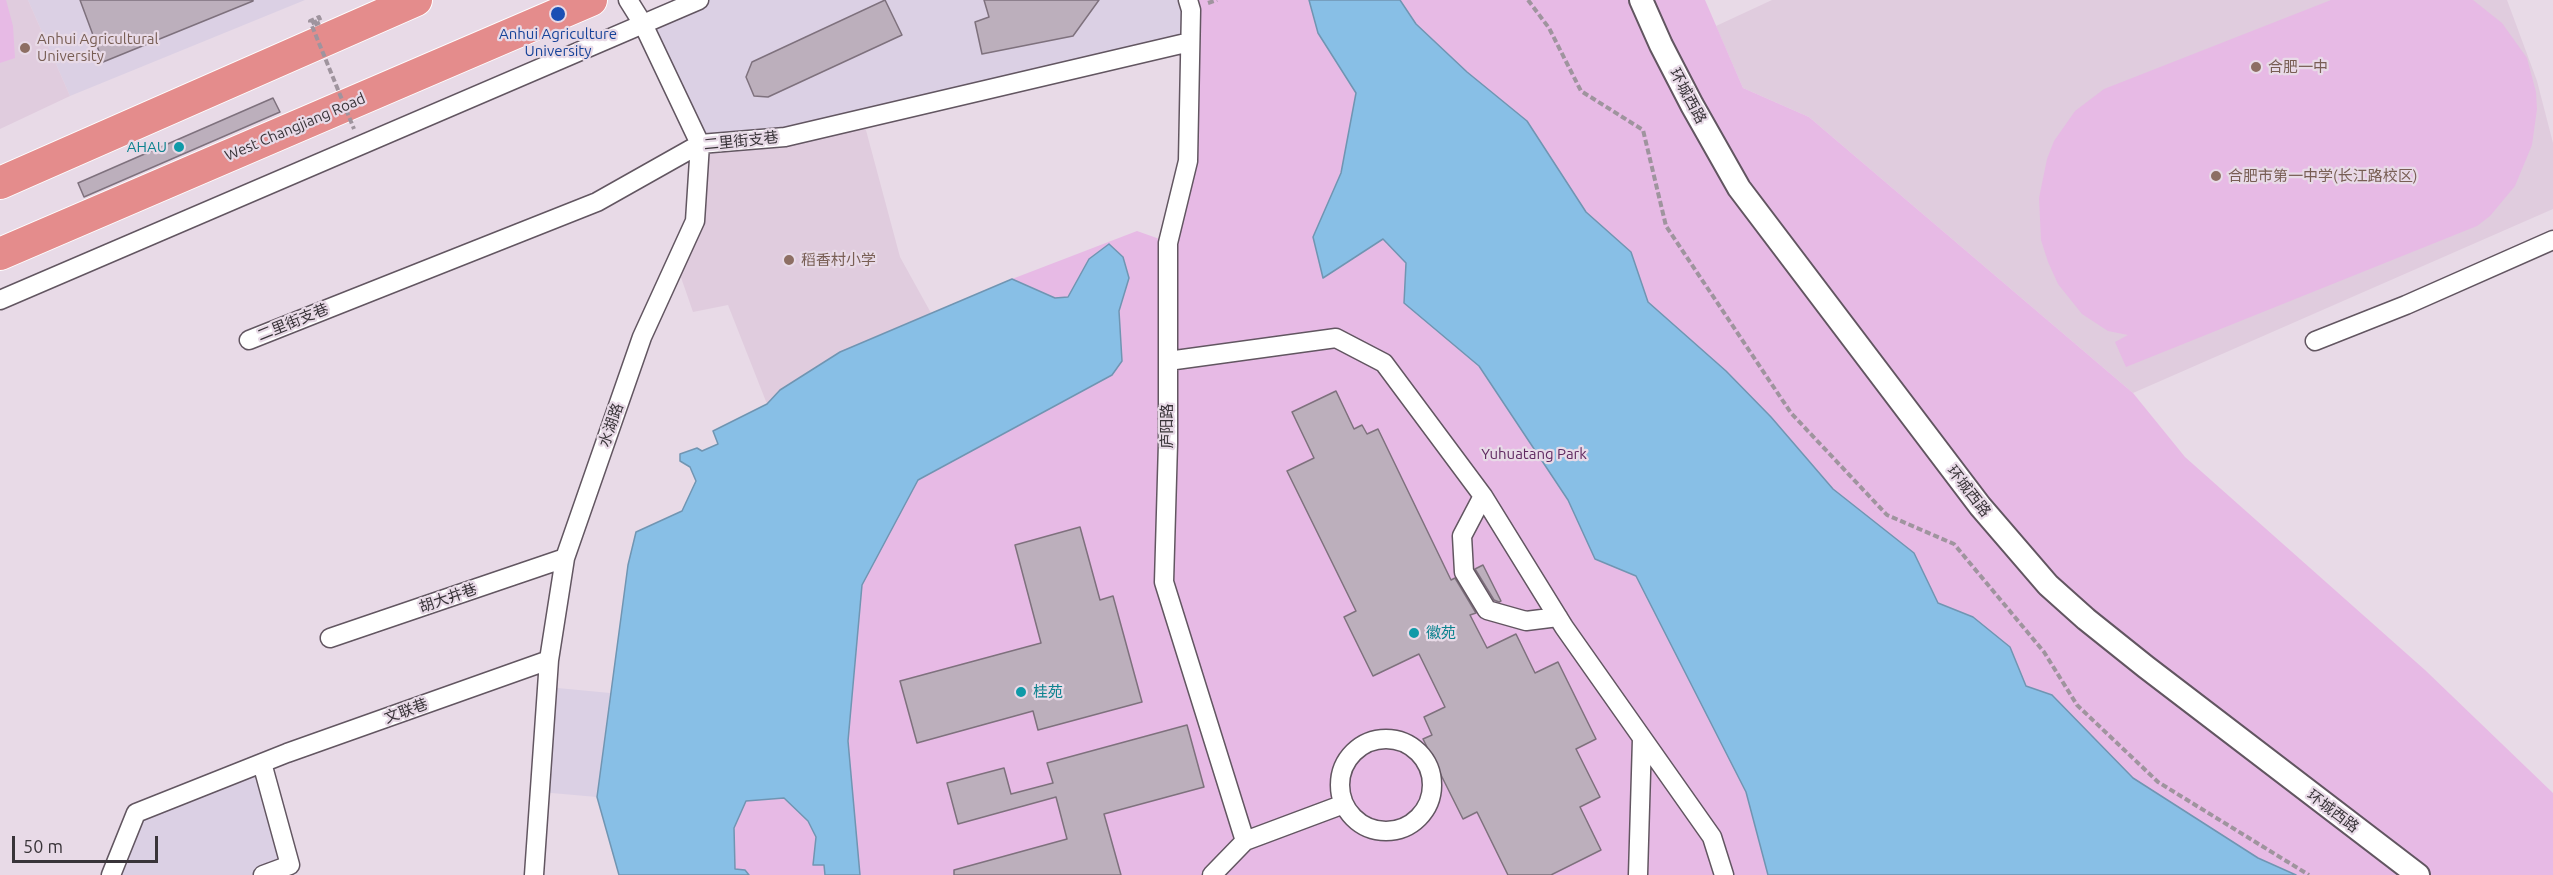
<!DOCTYPE html>
<meta charset="utf-8">
<style>
body{margin:0}
#map{position:relative;width:2553px;height:875px;overflow:hidden;background:#e8dae7;font-family:Ubuntu,sans-serif}
canvas{display:block}
.scale{position:absolute;left:12px;top:836px;width:146px;height:27px;box-sizing:border-box;border:3px solid #393439;border-top:0;padding-left:8px;font-size:18px;line-height:21px;white-space:nowrap;color:#393439;-webkit-text-stroke:4px #e8dae7;paint-order:stroke}
</style>
<div id="map">
<canvas width="2553" height="875"></canvas>
<div class="scale">50 m</div>
</div>
<script>
const context = document.querySelector('canvas').getContext('2d');
context.lineJoin = 'round';
function fill(path, color) { context.fillStyle = color; context.fill(path, 'evenodd'); }
const poly = rows => new Path2D(rows.map(r => 'M' + r).join(''));
function stroke(path, color, width, dash) { context.strokeStyle = color; context.lineWidth = width; context.lineCap = dash ? 'butt' : 'round'; context.setLineDash(dash || []); context.stroke(path); }
function drawText(font, color, halo, rows, align = 'center') {
  context.font = font + ' Ubuntu,"Noto Sans SC",sans-serif'; context.lineWidth = 4.5; context.setLineDash([]); context.textBaseline = 'middle'; context.strokeStyle = halo; context.fillStyle = color; for (const [text, x, y, turn = 0] of rows) {
    context.save(); context.translate(x, y); context.rotate((+turn || 0) * Math.PI / 180); context.textAlign = isNaN(turn) ? turn : align; if (halo) context.strokeText(text, 0, 0); context.fillText(text, 0, 0); context.restore();
  }
}
fill(poly([
 [28,0,305,0,70,96],
 [699,0,1188,0,1190,42,785,137,700,144,643,24],
 [547,687,610,693,597,797,540,792],
 [262,763,290,865,263,875,111,875,136,813]
]), '#dbd0e4');
fill(poly([
 [0,0,28,0,70,96,0,129],
 [1772,0,2507,0,2537,81,2553,143,2553,209,2133,393,1809,117,1743,88,1716,26],
 [863,119,900,257,931,313,840,352,780,390,767,404,728,305,693,312,676,263,695,221,700,144]
]), '#e0ccde');
fill(poly([
 [0,0,6,0,13,26,15,58,0,63],
 [1188,0,1705,0,1743,88,1809,117,2133,393,2185,457,2425,670,2553,793,2553,875,619,875,597,797,628,565,636,532,682,511,696,481,690,467,680,461,680,454,697,448,702,451,718,444,713,431,767,404,780,390,840,352,1012,279,1137,231,1168,242,1188,161],
 [2331,0,2473,0,2502,23,2527,58,2536,92,2537,109,2532,145,2515,186,2490,216,2477,226,2126,367,2115,342,2128,335,2108,331,2082,314,2058,284,2048,262,2041,240,2039,198,2047,159,2054,141,2075,111,2104,89]
]), '#e7bae5');
const water = poly([
 [1309,0,1400,0,1416,24,1467,72,1527,121,1586,212,1631,252,1648,302,1726,371,1771,417,1833,489,1914,553,1938,603,1973,617,2010,647,2026,686,2052,695,2133,778,2258,858,2296,875,1768,875,1746,792,1636,576,1595,559,1568,500,1479,366,1404,303,1406,263,1383,239,1323,278,1313,237,1341,173,1356,93,1318,33,1309,0],
 [1109,244,1123,257,1129,278,1119,311,1122,361,1112,375,918,480,862,585,848,741,860,875,825,875,824,865,813,865,816,837,808,821,784,798,746,801,734,828,735,869,745,870,749,875,619,875,597,797,628,565,636,532,682,511,696,481,690,467,680,461,680,454,697,448,702,451,718,444,713,431,767,404,780,390,840,352,1012,279,1055,298,1068,297,1089,259,1109,244]
]);
fill(water, '#88bfe6');
stroke(water, '#7095b2', 1.5);
const building = poly([
 [80,0,253,0,253,1,103,62,80,0],
 [885,0,902,35,768,97,754,96,746,77,752,62,885,0],
 [984,0,1099,0,1073,36,982,54,975,22,989,17,984,0],
 [273,98,280,112,84,197,78,183,273,98],
 [1336,391,1354,429,1362,425,1367,434,1378,429,1451,580,1455,578,1476,613,1470,615,1487,648,1516,634,1535,673,1558,662,1596,739,1576,749,1600,797,1580,807,1601,850,1551,875,1508,875,1477,812,1463,819,1423,739,1432,735,1424,717,1445,707,1419,654,1373,676,1344,617,1356,611,1287,471,1314,458,1292,412,1336,391],
 [1080,527,1100,600,1113,596,1142,702,1038,730,1033,711,917,743,900,681,1041,643,1015,545,1080,527],
 [1483,565,1501,601,1499,602,1494,600,1475,569,1483,565],
 [1187,725,1204,787,1104,814,1121,875,954,875,954,870,1067,839,1056,797,958,824,947,783,1004,768,1011,794,1053,783,1047,763,1187,725]
]);
fill(building, '#bcafbc');
stroke(building, '#7e717d', 1.5);
const minor = poly([
 [1188,0,1191,10,1188,161,1168,243,1168,443,1164,582,1245,841],
 [0,300,699,0],
 [249,340,597,202,700,144,785,137,1190,42],
 [2315,341,2406,305,2553,240],
 [1168,361,1336,338,1384,363,1483,496,1564,627,1712,837,1724,875],
 [1483,496,1462,536,1464,572,1487,610,1526,621,1558,617],
 [330,638,565,558],
 '1340 785a46 46 0 1 1 92 0a46 46 0 1 1-92 0Z',
 [262,763,290,865,263,875],
 [111,875,136,813,287,753,549,660],
 [534,875,549,660,565,558,642,337,695,221,700,144,643,24,628,0],
 [1212,875,1245,841,1344,804],
 [1638,875,1642,739]
]);
const tertiary = poly([
 [1641,0,1661,45,1692,105,1739,188,1980,506,2048,585,2086,619,2146,667,2418,875]
]);
const trunk = poly([
 [0,183,416,0],
 [0,254,591,0]
]);
stroke(minor, '#625661', 21);
stroke(tertiary, '#625661', 26);
stroke(trunk, '#fff', 34);
stroke(poly([
 [1528,0,1549,28,1581,91,1643,130,1666,226,1791,413,1887,515,1954,544,2044,652,2077,705,2158,782,2309,875],
 [1208,3,1217,0]
]), '#9f949e', 4, [6, 3]);
stroke(minor, '#fff', 18);
stroke(tertiary, '#fff', 22);
stroke(trunk, '#e48c8c', 32);
stroke(poly([
 [317,21,310,24,310,21,319,17,321,22,312,26,354,129]
]), '#9f949e', 4, [6, 3]);
for (const [x, y, r, color] of [
 [558,14,8,"#1a4fb4"],
 [25,48,6,"#8d6e63"],
 [2256,67,6,"#8d6e63"],
 [179,147,6,"#0f9aa8"],
 [2216,176,6,"#8d6e63"],
 [789,260,6,"#8d6e63"],
 [1414,633,6,"#0f9aa8"],
 [1021,692,6,"#0f9aa8"]
]) { const dot = new Path2D(); dot.arc(x, y, r, 0, 2 * Math.PI); context.fillStyle = color; context.fill(dot); stroke(dot, '#e8dae7', 2); }
drawText('15px', '#164399', '#e8dae7', [
 ["Anhui Agriculture",558,34],
 ["University",558,51]
]);
drawText('15px', '#785e54', '#e8dae7', [
 ["Anhui Agricultural",37,39],
 ["University",37,56],
 ["合肥一中",2268,67],
 ["合肥市第一中学(长江路校区)",2228,176],
 ["稻香村小学",801,260]
], 'left');
drawText('15px', '#393439', '#e8dae7', [
 ["环城西路",1688,96,62],
 ["West Changjiang Road",295,127,-23],
 ["二里街支巷",741,141,-6],
 ["二里街支巷",293,322,-22],
 ["水湖路",611,425,-71],
 ["庐阳路",1167,426,-90],
 ["环城西路",1969,491,52],
 ["胡大井巷",448,598,-19],
 ["文联巷",406,711,-20],
 ["环城西路",2333,811,37]
]);
drawText('15px', '#0d838f', '#e8dae7', [
 ["AHAU",167,147,"right"],
 ["徽苑",1426,633],
 ["桂苑",1033,692]
], 'left');
drawText('15px', '#612a61', '#e8dae7', [
 ["Yuhuatang Park",1534,454]
]);
</script>
